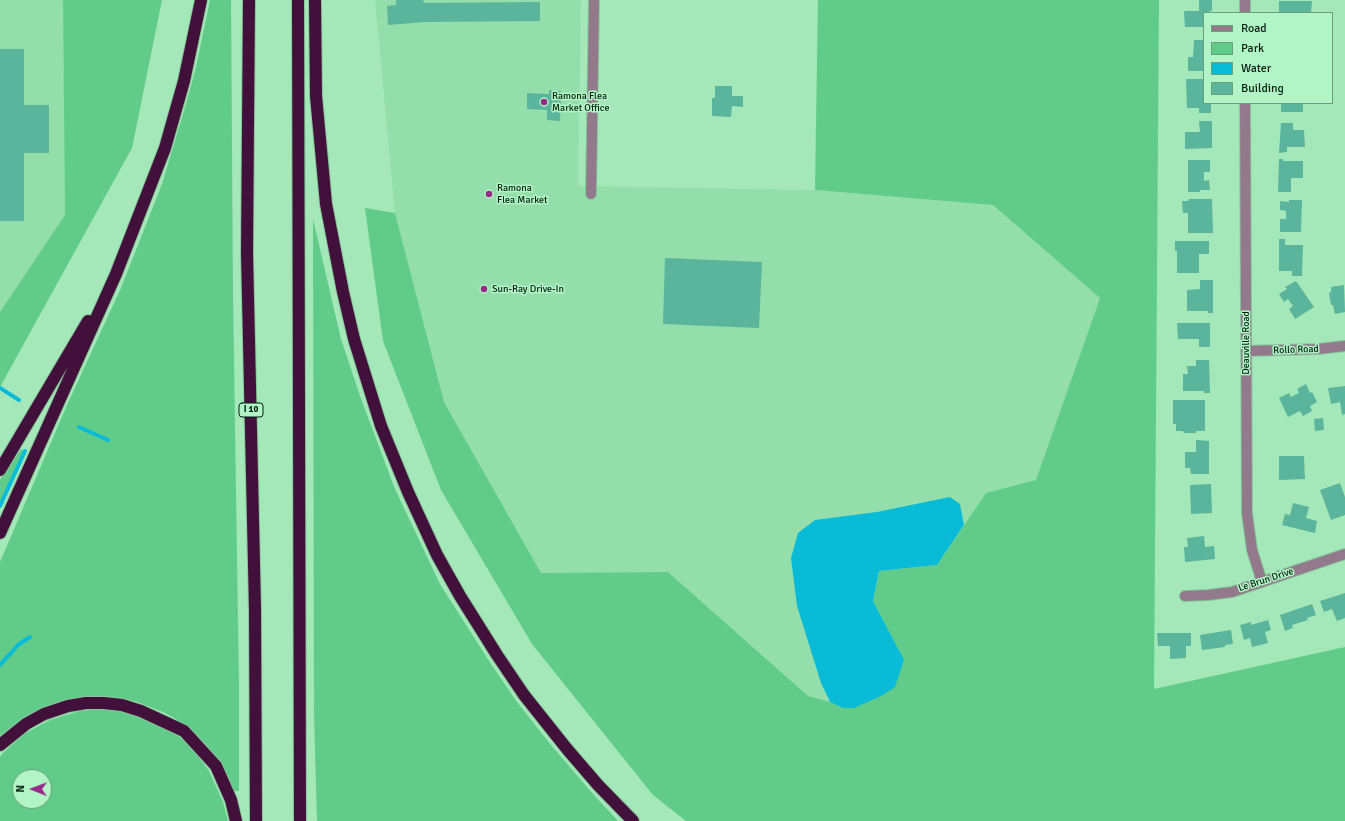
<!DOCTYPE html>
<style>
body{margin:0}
#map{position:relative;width:1345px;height:821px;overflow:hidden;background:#a4e8b9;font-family:Signika,sans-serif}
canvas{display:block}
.legend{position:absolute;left:1203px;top:12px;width:130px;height:92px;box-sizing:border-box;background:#b1f5c6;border:1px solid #6c9f7c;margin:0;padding:5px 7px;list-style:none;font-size:12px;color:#041f0e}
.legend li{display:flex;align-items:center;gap:8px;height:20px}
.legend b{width:20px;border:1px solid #6c9f7c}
.north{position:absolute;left:12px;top:769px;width:40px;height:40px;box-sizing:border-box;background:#b1f5c6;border:1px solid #6c9f7c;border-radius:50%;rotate:271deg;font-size:11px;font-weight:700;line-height:16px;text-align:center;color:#041f0e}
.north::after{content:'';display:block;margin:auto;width:14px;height:18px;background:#982988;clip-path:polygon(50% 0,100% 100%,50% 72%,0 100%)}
</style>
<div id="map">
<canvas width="1345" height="821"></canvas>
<ul class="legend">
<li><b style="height:5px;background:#92798c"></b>Road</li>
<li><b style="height:11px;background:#61cb89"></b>Park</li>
<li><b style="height:11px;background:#0abbd8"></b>Water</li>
<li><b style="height:11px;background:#5bb49c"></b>Building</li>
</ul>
<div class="north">N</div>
</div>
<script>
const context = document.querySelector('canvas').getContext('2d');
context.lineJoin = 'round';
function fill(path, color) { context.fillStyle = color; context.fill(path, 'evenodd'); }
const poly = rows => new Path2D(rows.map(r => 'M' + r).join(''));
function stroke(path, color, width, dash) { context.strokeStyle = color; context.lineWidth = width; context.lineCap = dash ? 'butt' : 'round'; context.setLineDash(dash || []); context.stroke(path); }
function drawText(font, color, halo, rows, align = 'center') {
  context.font = font + ' Signika,sans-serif'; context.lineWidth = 3; context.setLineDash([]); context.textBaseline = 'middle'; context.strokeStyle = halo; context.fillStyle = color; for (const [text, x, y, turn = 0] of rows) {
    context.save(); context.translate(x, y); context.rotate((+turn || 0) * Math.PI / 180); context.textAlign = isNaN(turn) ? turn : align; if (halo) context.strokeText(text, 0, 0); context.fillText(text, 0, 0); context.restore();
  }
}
fill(poly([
 [0,0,63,0,65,215,0,312],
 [375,0,581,0,578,186,815,190,993,205,1100,298,1036,480,986,493,964,525,960,504,815,520,821,683,830,702,808,696,668,572,541,573,444,402,395,213]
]), '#93deab');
fill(poly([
 [63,0,162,0,132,148,0,387,0,312,65,215],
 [210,0,231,0,233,294,239,688,239,791,234,791,222,766,204,743,190,730,176,719,163,712,135,701,105,696,90,696,62,701,32,713,20,720,0,736,0,562,67,405,121,288,162,184,186,104,196,67],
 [818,0,1159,0,1154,689,1345,647,1345,821,686,821,653,795,532,644,441,490,383,341,365,208,395,213,444,402,541,573,668,572,808,696,830,702,843,708,904,661,873,601,879,571,937,565,986,493,1036,480,1100,298,993,205,815,190],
 [313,219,341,339,360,396,395,489,440,584,491,664,517,702,551,745,593,794,618,821,317,821,314,715],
 [21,449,25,451,0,502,0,480],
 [98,709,115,710,129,713,144,718,159,724,183,739,193,749,209,771,223,802,228,821,0,821,0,757,3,753,24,734,50,720,80,711],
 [20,777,44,777,44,801,20,801]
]), '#61cb89');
fill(poly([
 [950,497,960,504,964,525,937,565,879,571,873,601,904,660,895,687,881,696,854,708,843,708,830,702,821,683,797,606,791,558,798,533,815,520,877,512]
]), '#0abbd8');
stroke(poly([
 [0,388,19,400],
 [79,427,108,440],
 [0,506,25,451],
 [0,665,19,644,30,637]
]), '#0abbd8', 4);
fill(poly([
 [396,0,423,0,424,3,540,2,540,21,425,22,388,25,387,6,396,5],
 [1199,0,1212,0,1212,11,1210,11,1210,13,1204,13,1204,27,1185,27,1184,11,1199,11],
 [1279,1,1312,1,1311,13,1279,13],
 [1194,40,1204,40,1204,71,1188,71,1188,57,1193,57],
 [0,49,24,49,24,105,49,105,49,153,24,153,24,221,0,221],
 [1186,79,1204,79,1204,103,1211,103,1211,113,1199,113,1199,108,1187,108],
 [715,86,732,86,732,96,743,96,743,107,732,106,731,117,712,116,712,98,715,98],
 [549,90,561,91,560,121,547,120,547,110,527,109,527,93,549,94],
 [1281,103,1303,103,1303,112,1281,112],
 [1199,121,1212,121,1212,148,1185,149,1185,132,1200,132],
 [1281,123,1293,123,1293,130,1304,130,1305,147,1287,147,1287,152,1279,153],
 [1279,159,1283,159,1283,161,1303,161,1303,178,1291,178,1291,192,1278,192],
 [1188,160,1210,160,1210,172,1204,172,1204,181,1209,180,1210,190,1200,190,1200,192,1188,192],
 [1189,199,1212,199,1213,233,1188,233,1188,213,1183,213,1182,201,1188,201],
 [1289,200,1302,200,1301,232,1280,232,1280,219,1286,219,1286,211,1280,210,1280,201,1289,202],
 [1279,239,1285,239,1285,245,1303,245,1302,276,1292,276,1292,271,1279,271],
 [1175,241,1209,241,1209,254,1199,254,1199,273,1177,273,1177,251,1175,251],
 [665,258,762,262,759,328,663,324],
 [1200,280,1213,280,1213,313,1208,313,1208,311,1187,311,1187,290,1200,289],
 [1296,281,1314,307,1295,319,1289,309,1293,306,1288,299,1284,302,1279,294,1287,289,1285,287],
 [1344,285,1345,312,1335,314,1333,305,1331,305,1329,293,1331,292,1331,287],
 [1177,323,1210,323,1210,347,1199,347,1199,339,1178,339],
 [1196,360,1209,360,1210,393,1204,393,1204,391,1183,391,1183,374,1188,374,1187,366,1196,366],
 [1306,384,1310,393,1312,392,1317,402,1310,406,1312,411,1303,416,1300,411,1288,417,1279,398,1289,393,1291,397,1299,393,1297,389],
 [1345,386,1345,414,1342,415,1340,402,1331,404,1328,388],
 [1173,400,1205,400,1205,431,1196,431,1196,433,1184,433,1183,431,1176,431,1176,424,1173,424],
 [1323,418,1324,430,1315,431,1314,419],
 [1196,440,1209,441,1209,474,1191,474,1190,468,1185,468,1185,452,1196,452],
 [1279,456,1304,456,1305,479,1279,480],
 [1340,483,1345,497,1345,515,1331,520,1320,490],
 [1211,484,1212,513,1191,514,1190,485],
 [1293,503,1309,507,1306,518,1317,521,1315,533,1282,525,1285,514,1290,515],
 [1204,536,1205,547,1214,546,1215,559,1185,562,1184,547,1188,547,1187,538],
 [1345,593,1345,618,1337,621,1332,609,1324,612,1320,601],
 [1312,604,1316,615,1307,618,1308,620,1292,625,1293,628,1285,631,1280,615],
 [1268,620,1271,630,1265,632,1268,643,1252,647,1250,638,1244,640,1240,625,1251,622,1251,625],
 [1231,630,1233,644,1225,645,1225,647,1202,650,1200,635],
 [1157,633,1191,633,1191,646,1186,646,1186,658,1170,659,1170,646,1158,646]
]), '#5bb49c');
const minor = poly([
 [1245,0,1245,13],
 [1245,103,1247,513,1252,550,1262,582],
 [591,194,594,0],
 [1246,351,1318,349,1345,346],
 [1185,596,1208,595,1232,592,1345,554]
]);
const highway = poly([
 [249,0,247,253,255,609,256,821],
 [298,0,300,821],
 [315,0,316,96,326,204,343,292,354,339,381,426,408,492,437,555,460,596,497,655,524,695,567,749,598,785,633,821],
 [0,470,88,321],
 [0,533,116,274,165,148,184,81,201,0],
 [0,745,26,724,44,714,68,706,86,703,104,703,122,705,141,711,184,731,216,766,231,800,236,821]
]);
stroke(minor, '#87c49a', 12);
stroke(highway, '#87c49a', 14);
stroke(minor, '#92798c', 10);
stroke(highway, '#42113b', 12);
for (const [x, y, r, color] of [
 [544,102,4,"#982988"],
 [489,194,4,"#982988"],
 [484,289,4,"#982988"]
]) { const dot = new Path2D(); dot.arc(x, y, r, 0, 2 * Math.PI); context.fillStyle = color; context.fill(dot); stroke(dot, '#b1f5c6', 1.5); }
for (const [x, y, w] of [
 [251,410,24]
]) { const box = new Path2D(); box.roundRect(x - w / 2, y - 7, w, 14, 3); context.fillStyle = '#b1f5c6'; context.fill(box); stroke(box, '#041f0e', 1); }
drawText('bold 9px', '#041f0e', null, [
 ["I 10",251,410]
]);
drawText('10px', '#041f0e', '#b1f5c6', [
 ["Ramona Flea",552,96],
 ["Market Office",552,108],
 ["Ramona",497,188],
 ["Flea Market",497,200],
 ["Sun-Ray Drive-In",492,289]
], 'left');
drawText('10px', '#041f0e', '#b1f5c6', [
 ["Deauville Road",1246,343,-90],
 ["Rollo Road",1296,350,-2],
 ["Le Brun Drive",1266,580,-18]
]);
</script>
